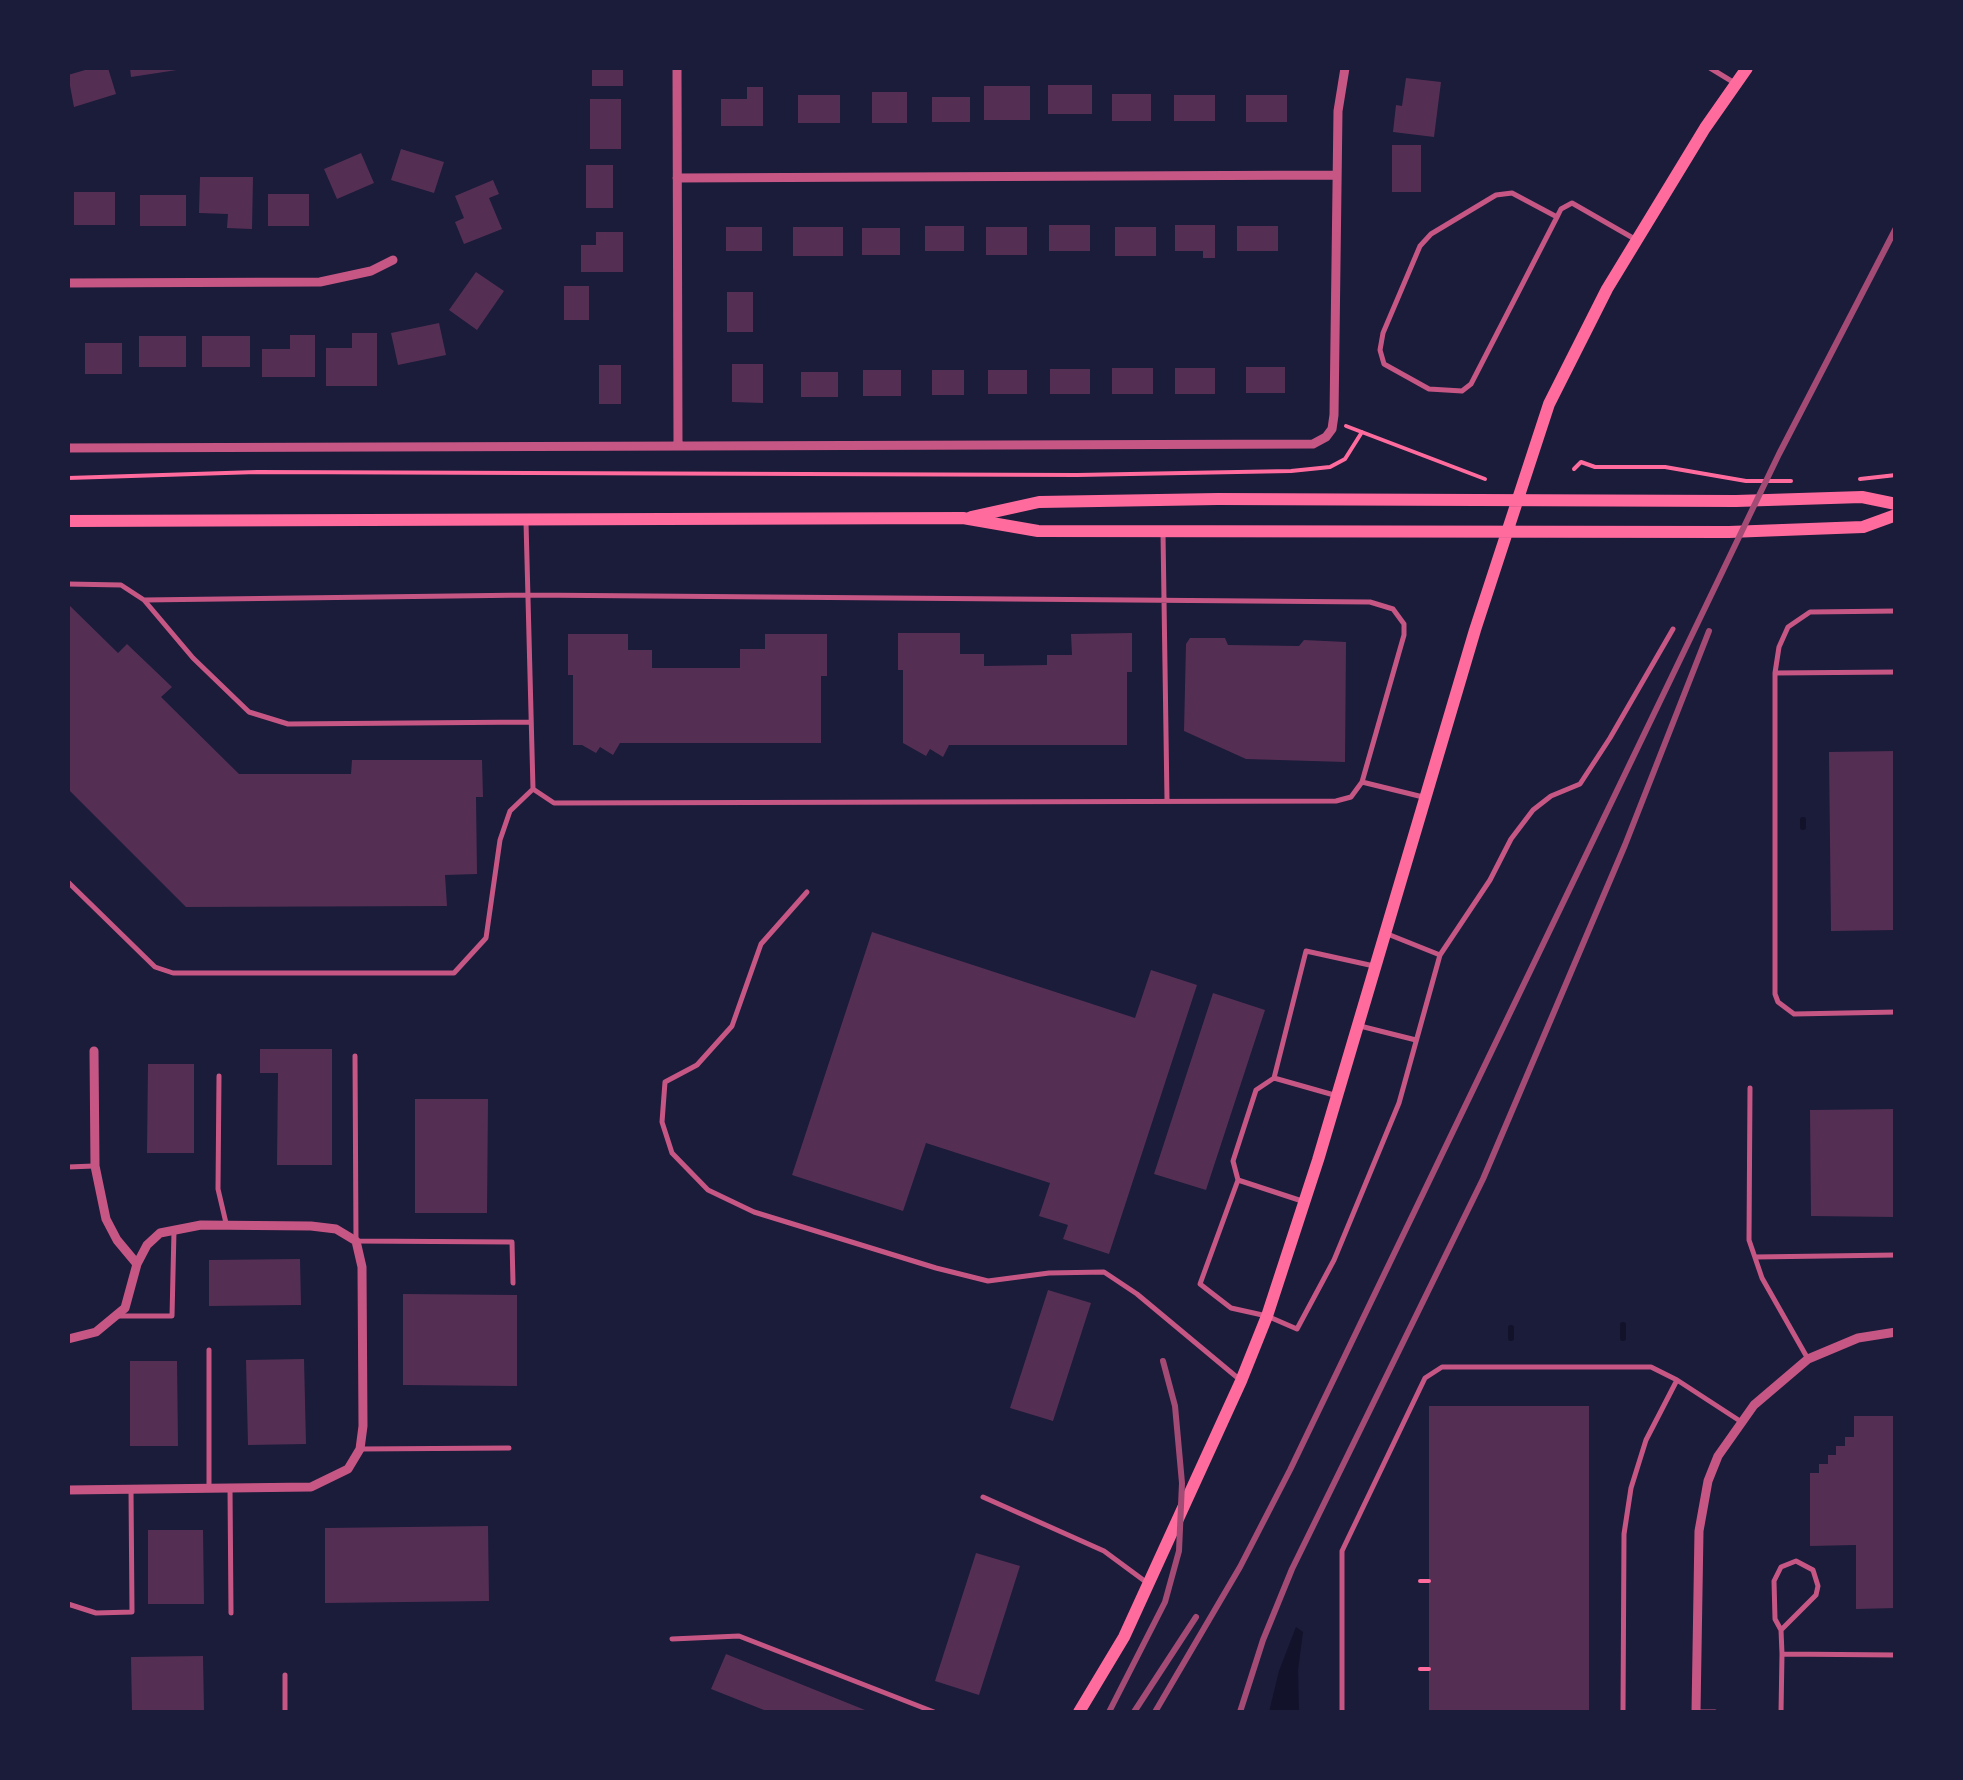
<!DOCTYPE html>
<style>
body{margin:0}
#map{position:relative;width:1963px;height:1780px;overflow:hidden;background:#1b1b3a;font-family:Commissioner,sans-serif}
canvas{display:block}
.frame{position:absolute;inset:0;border:70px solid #1b1b3a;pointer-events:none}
</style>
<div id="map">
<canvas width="1963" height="1780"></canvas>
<div class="frame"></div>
</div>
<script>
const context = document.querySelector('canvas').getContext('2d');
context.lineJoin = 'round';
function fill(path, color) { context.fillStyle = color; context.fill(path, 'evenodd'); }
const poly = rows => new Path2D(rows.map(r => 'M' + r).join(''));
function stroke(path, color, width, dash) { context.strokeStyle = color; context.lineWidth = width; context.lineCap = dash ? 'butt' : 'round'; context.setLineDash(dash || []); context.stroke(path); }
fill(poly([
 [1296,1627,1303,1632,1298,1670,1299,1712,1269,1712,1279,1671]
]), '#12122b');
stroke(poly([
 [1803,820,1803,827],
 [1511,1338,1511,1328],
 [1623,1338,1623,1325]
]), '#12122b', 6);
fill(poly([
 [92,68,108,68,116,94,74,107,68,75],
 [130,68,177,68,177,70,131,77],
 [592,68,623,68,623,86,592,86],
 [1406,78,1441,82,1434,137,1393,132,1396,105,1402,106],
 [1048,85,1092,85,1092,114,1048,114],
 [984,86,1030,86,1030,120,984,120],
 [747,87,763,87,763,126,721,126,721,99,747,99],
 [872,92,907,92,907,123,872,123],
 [1112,94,1151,94,1151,121,1112,121],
 [798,95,840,95,840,123,798,123],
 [1174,95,1215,95,1215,121,1174,121],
 [1246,95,1287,95,1287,122,1246,122],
 [932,97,970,97,970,122,932,122],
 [590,99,621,99,621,149,590,149],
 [1392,145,1421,145,1421,192,1392,192],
 [401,149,444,162,434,193,391,180],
 [361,153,374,183,337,199,324,169],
 [586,165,613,165,613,208,586,208],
 [200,177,253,177,252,229,227,228,228,214,199,213],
 [493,180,499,194,489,198,502,229,464,244,455,222,464,218,455,196],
 [74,192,115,192,115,225,74,225],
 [268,194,309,194,309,226,268,226],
 [140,195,186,195,186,226,140,226],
 [1049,225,1090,225,1090,251,1049,251],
 [1175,225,1215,225,1215,258,1203,258,1203,251,1175,251],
 [925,226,964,226,964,251,925,251],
 [1237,226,1278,226,1278,251,1237,251],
 [726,227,762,227,762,251,726,251],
 [793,227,843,227,843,256,793,256],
 [986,227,1027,227,1027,255,986,255],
 [1115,227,1156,227,1156,256,1115,256],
 [862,228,900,228,900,255,862,255],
 [596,232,623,232,623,272,581,272,581,245,596,245],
 [476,272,504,291,477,330,449,310],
 [564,286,589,286,589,320,564,320],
 [727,292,753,292,753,332,727,332],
 [439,323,446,355,398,365,391,333],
 [352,333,377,333,377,386,326,386,326,348,352,348],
 [290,335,315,335,315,377,262,377,262,349,290,349],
 [139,336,186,336,186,367,139,367],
 [202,336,250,336,250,367,202,367],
 [85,343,122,343,122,374,85,374],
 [732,364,763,364,763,403,732,402],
 [599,365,621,365,621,404,599,404],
 [1246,367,1285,367,1285,393,1246,393],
 [1112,368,1153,368,1153,394,1112,394],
 [1175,368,1215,368,1215,394,1175,394],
 [1050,369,1090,369,1090,394,1050,394],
 [863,370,901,370,901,396,863,396],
 [932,370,964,370,964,395,932,395],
 [988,370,1027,370,1027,394,988,394],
 [801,372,838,372,838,397,801,397],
 [68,604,118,653,127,644,172,687,161,697,239,774,351,774,352,760,482,760,483,797,476,797,477,874,445,875,447,906,186,907,68,789],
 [898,633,960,633,960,654,984,654,984,666,1047,665,1047,655,1072,655,1071,634,1132,633,1132,672,1127,672,1127,745,949,745,943,757,930,749,926,756,903,743,903,670,898,670],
 [568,634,628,634,628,650,652,650,652,668,740,668,740,649,765,649,765,634,827,634,827,676,821,676,821,743,620,743,613,755,600,747,596,753,582,745,573,745,573,675,568,675],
 [1190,638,1225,638,1228,645,1299,646,1304,640,1346,642,1345,762,1246,759,1184,731,1186,644],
 [1896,751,1896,930,1831,931,1829,752],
 [872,932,1135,1018,1151,970,1197,985,1109,1254,1063,1239,1068,1225,1039,1216,1050,1183,926,1143,903,1211,792,1175],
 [1213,993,1265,1010,1206,1190,1154,1174],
 [260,1049,332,1049,332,1165,277,1165,278,1073,260,1073],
 [148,1064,194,1064,194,1153,147,1153],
 [415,1099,488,1099,487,1213,415,1213],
 [1896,1109,1896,1217,1811,1216,1810,1110],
 [300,1259,301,1305,209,1306,209,1260],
 [1048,1290,1091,1303,1053,1421,1010,1408],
 [403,1294,517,1295,517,1386,403,1385],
 [304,1359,306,1444,248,1445,246,1360],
 [130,1361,177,1361,178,1446,130,1446],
 [1429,1406,1589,1406,1589,1712,1429,1712],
 [1854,1416,1896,1416,1896,1608,1856,1609,1856,1545,1810,1546,1810,1473,1819,1473,1819,1464,1828,1464,1828,1455,1836,1455,1836,1446,1845,1446,1845,1437,1854,1437],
 [488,1526,489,1601,325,1603,325,1528],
 [148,1530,203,1530,204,1604,148,1604],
 [976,1553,1020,1566,979,1695,935,1681],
 [726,1654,870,1712,769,1712,711,1689],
 [203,1656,204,1712,132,1712,131,1657]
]), '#542f53');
stroke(poly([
 [1346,426,1485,479],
 [1574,469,1581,462,1595,467,1665,467,1746,481,1791,481],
 [68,478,257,472,1077,475,1291,471,1330,467,1345,459,1362,432],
 [1860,479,1896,475],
 [1420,1581,1429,1581],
 [1420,1669,1429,1669]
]), '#ff6b9d', 4);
stroke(poly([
 [1710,68,1733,82],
 [1557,217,1512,193,1496,195,1431,234,1420,246,1383,333,1380,350,1384,364,1429,389,1462,391,1471,384,1557,217,1561,209,1572,203,1633,238],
 [526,522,533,789],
 [1163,533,1167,800],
 [68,584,121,585,144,600,529,595,1370,602,1393,609,1404,624,1404,635,1362,782,1351,797,1336,801,554,803,533,789,510,811,500,840,486,938,454,973,173,973,155,967,68,882],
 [144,600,193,658,249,712,288,724,531,722],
 [1896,672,1775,673,1775,994,1778,1002,1794,1014,1896,1012],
 [1775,673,1779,647,1788,627,1810,612,1896,611],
 [1362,782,1423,797],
 [807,892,761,944,732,1026,697,1065,665,1082,662,1122,672,1153,708,1190,754,1212,936,1268,988,1281,1049,1273,1104,1272,1137,1294,1239,1379],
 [1440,955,1490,880,1511,839,1533,810,1551,796,1580,784,1610,738,1673,629],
 [1360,1026,1416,1040],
 [355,1056,356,1241,512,1242,513,1283],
 [219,1076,218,1189,226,1223],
 [1274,1078,1306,951,1374,966],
 [1750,1088,1749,1240,1762,1278,1808,1359],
 [1334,1095,1274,1078,1256,1090,1233,1161,1238,1180,1200,1284,1231,1308,1267,1316,1297,1329,1334,1260,1399,1103,1440,955,1385,933],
 [68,1167,94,1166],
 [1238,1180,1302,1201],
 [1755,1257,1896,1255],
 [118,1316,172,1316,174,1231],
 [209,1350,209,1488],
 [360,1449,509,1448],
 [230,1488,231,1613],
 [983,1497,1104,1551,1146,1582],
 [68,1604,96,1613,132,1612,131,1490],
 [1781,1630,1775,1619,1774,1581,1781,1567,1796,1561,1813,1570,1818,1586,1816,1595,1781,1630,1782,1654],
 [672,1639,739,1636,934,1712],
 [285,1675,285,1712],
 [1342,1712,1342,1551,1425,1378,1442,1367,1651,1367,1677,1380],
 [1623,1712,1624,1534,1631,1488,1646,1440,1677,1380,1740,1421],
 [1696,1712,1715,1712],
 [1781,1712,1782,1654,1896,1655]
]), '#c65784', 5);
stroke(poly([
 [677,68,678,446],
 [677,178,1337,175],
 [68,283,320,282,371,271,393,260],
 [68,448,1313,444,1326,437,1332,429,1334,415,1338,111,1345,68],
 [94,1051,95,1166,106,1219,117,1240,137,1264],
 [68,1339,96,1332,125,1308,137,1264,147,1245,160,1233,201,1225,311,1226,336,1229,356,1241,362,1267,363,1426,360,1449,348,1469,311,1487,68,1490],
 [1696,1712,1699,1531,1708,1481,1718,1456,1754,1405,1808,1359,1858,1338,1896,1332]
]), '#c65784', 9);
stroke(poly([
 [971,517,1039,502,1218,499,1736,501,1862,497,1896,504],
 [68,521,963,518,1038,531,1729,532,1863,527,1896,515],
 [1079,1712,1124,1637,1241,1381,1267,1316,1318,1160,1475,630,1549,404,1607,289,1705,128,1747,68]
]), '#ff6b9d', 12);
stroke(poly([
 [1109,1712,1165,1602,1179,1551,1182,1483,1175,1406,1163,1361],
 [1134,1712,1196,1617],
 [1155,1712,1240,1567,1290,1470,1779,454,1896,228],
 [1240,1712,1263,1640,1292,1569,1483,1179,1625,845,1709,631]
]), '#a44b75', 6);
</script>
